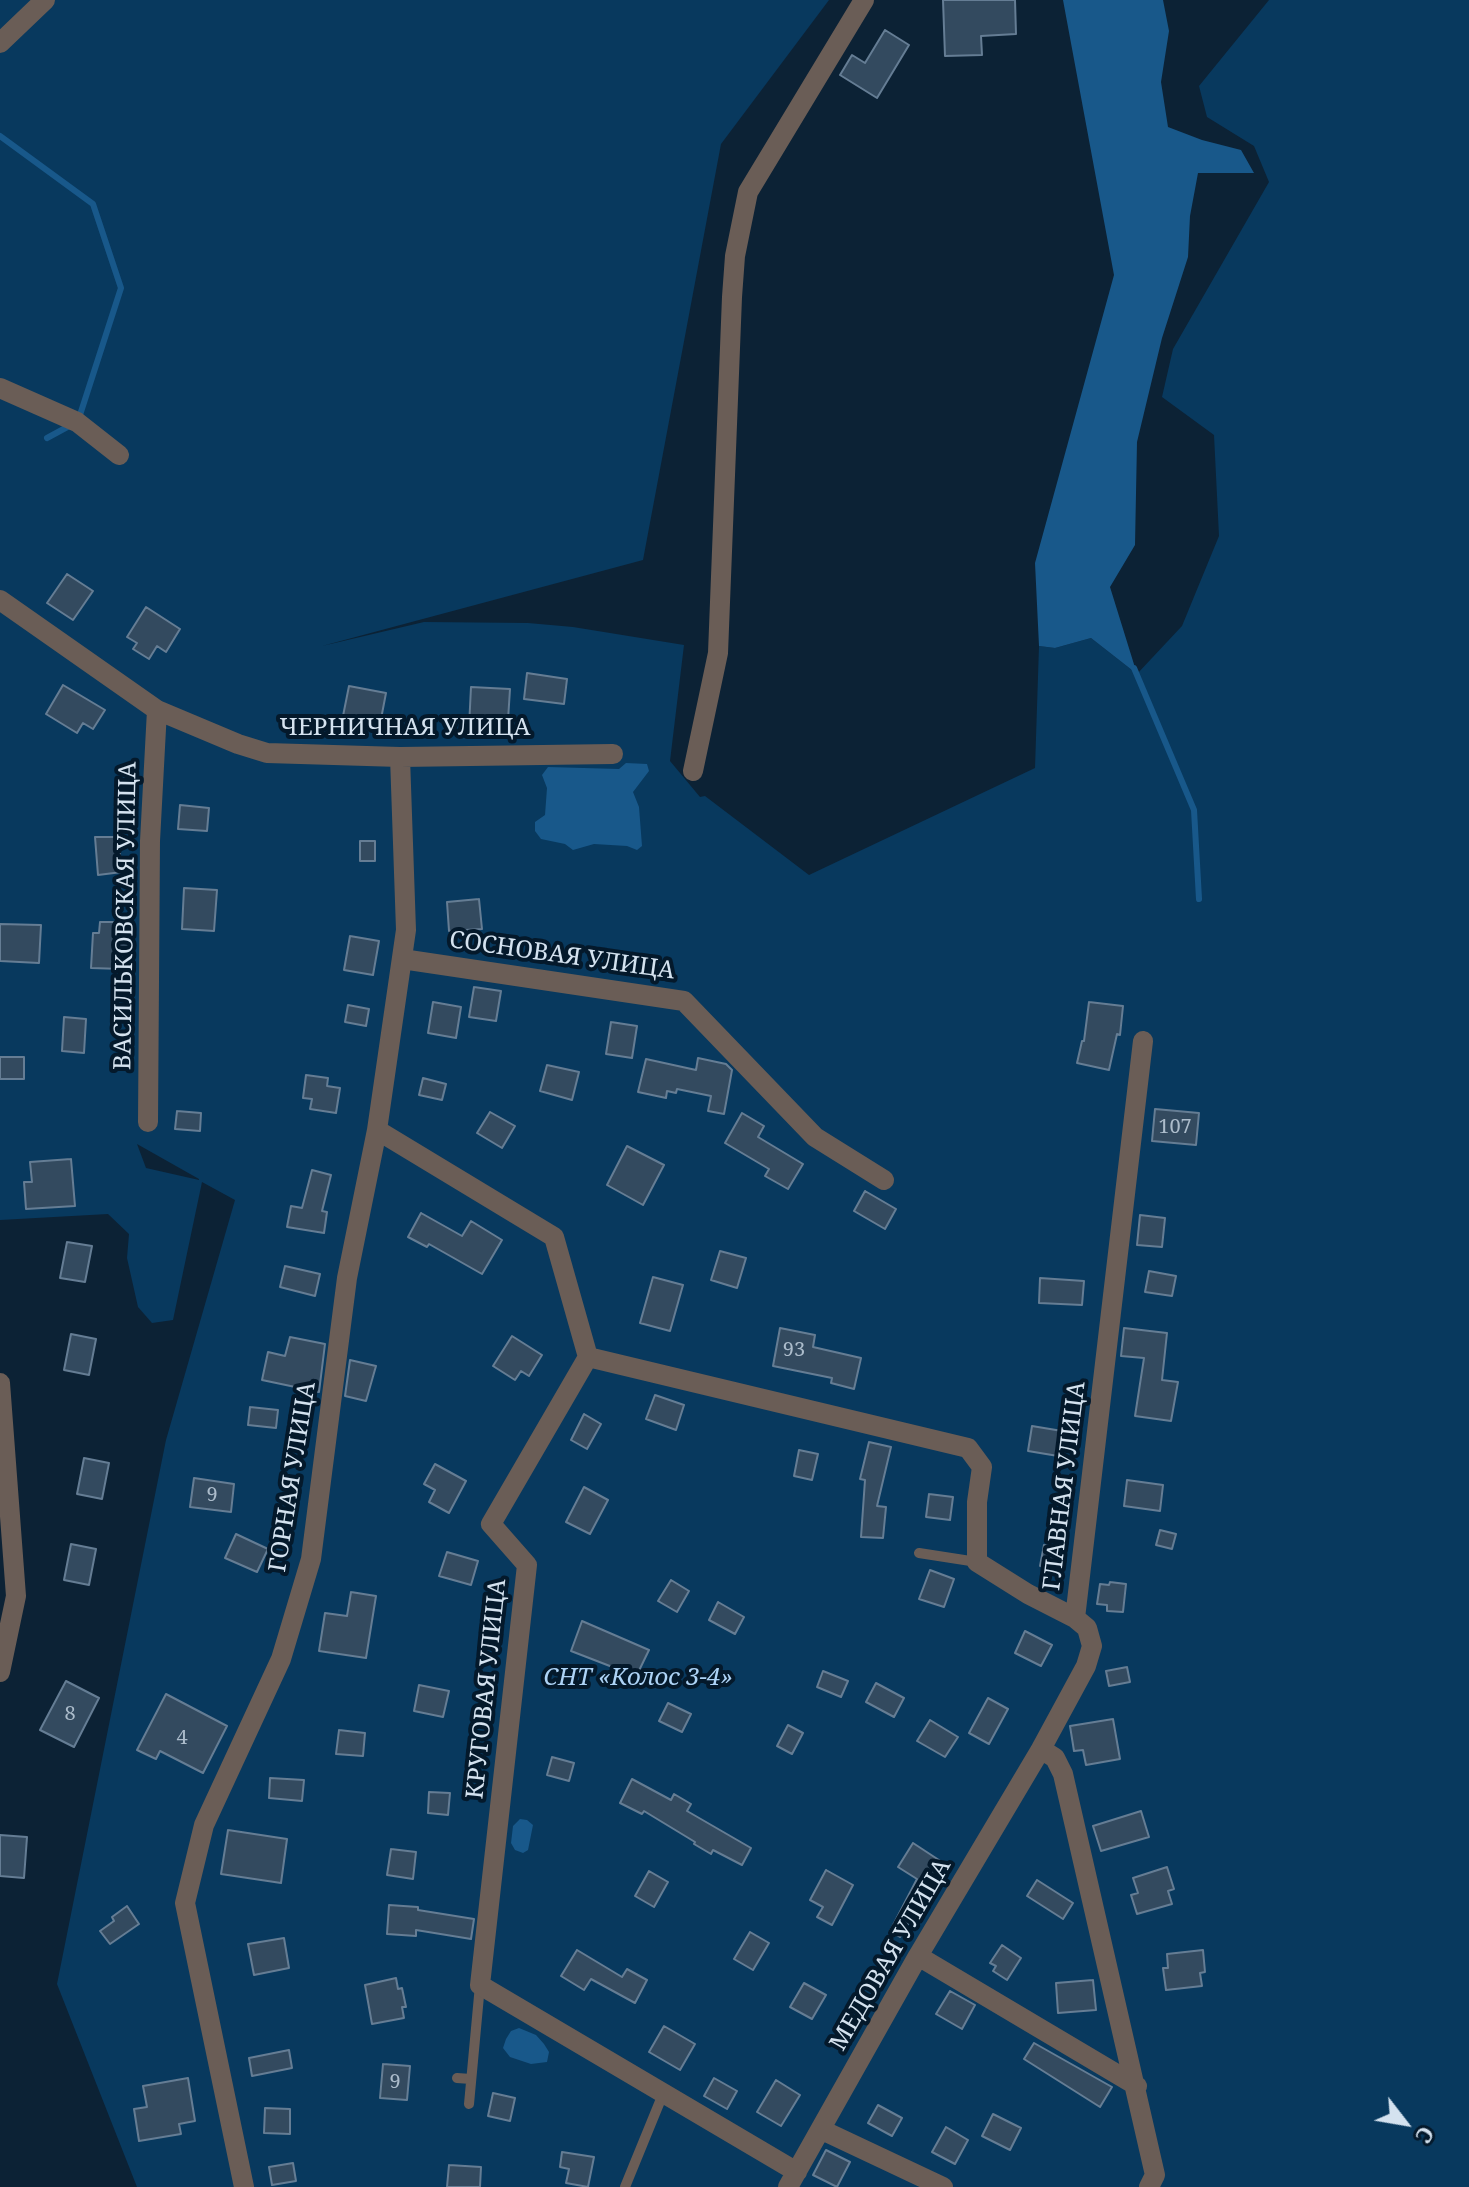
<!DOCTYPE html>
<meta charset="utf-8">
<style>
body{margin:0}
#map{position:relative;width:1469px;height:2187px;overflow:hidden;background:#0c2235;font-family:"Noto Serif",serif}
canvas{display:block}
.north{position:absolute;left:1365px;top:2083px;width:80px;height:80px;-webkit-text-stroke:6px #04192b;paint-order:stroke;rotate:121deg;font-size:22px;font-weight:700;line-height:32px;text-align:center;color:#d4e2ef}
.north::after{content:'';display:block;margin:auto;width:28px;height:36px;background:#d4e2ef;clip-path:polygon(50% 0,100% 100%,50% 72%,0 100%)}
</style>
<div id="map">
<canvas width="1469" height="2187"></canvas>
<div class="north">С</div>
</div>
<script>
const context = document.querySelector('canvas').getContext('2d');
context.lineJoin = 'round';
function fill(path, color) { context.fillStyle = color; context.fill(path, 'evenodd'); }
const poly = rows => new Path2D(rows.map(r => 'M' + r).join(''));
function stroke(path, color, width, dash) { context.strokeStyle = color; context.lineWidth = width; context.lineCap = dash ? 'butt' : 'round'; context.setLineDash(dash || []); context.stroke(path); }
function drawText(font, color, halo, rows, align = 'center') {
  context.font = font + ' "Noto Serif",serif'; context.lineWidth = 8; context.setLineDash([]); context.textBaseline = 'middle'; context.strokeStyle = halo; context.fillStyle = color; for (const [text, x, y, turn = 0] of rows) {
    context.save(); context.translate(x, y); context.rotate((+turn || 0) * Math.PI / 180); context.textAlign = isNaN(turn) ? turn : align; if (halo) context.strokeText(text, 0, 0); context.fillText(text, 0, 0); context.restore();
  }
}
fill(poly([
 [0,0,829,0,721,144,643,560,322,646,424,622,528,623,573,627,684,645,670,761,700,797,705,796,809,875,1035,768,1039,646,1055,648,1091,638,1137,674,1182,626,1219,536,1214,435,1162,397,1173,349,1269,182,1254,146,1207,117,1199,86,1269,0,1469,0,1469,2187,137,2187,57,1984,166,1440,235,1200,202,1182,173,1320,152,1323,138,1307,127,1258,129,1234,108,1214,0,1220],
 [137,1144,199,1179,199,1180,146,1168]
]), '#08395e');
fill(poly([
 [1063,0,1163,0,1169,31,1161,82,1168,127,1202,140,1241,150,1254,173,1198,173,1190,216,1188,257,1162,338,1137,442,1135,545,1110,587,1137,674,1091,638,1055,648,1039,646,1035,563,1114,275],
 [626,763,647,764,649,771,633,792,639,807,642,846,637,850,627,846,594,844,573,850,565,844,541,839,535,831,535,822,545,815,547,788,542,775,548,767,619,769],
 [520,1819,527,1820,533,1825,528,1850,523,1853,515,1850,511,1843,513,1826],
 [519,2028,536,2035,544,2044,549,2052,547,2062,531,2064,510,2057,503,2048,506,2039,511,2031]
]), '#18588a');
stroke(poly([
 [0,136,93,204,121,288,79,418],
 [47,438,71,425],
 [1134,668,1194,810,1199,899]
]), '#18588a', 6);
const building = poly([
 [943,0,1015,0,1016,34,981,36,982,55,945,56,943,0],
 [885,30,909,45,877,98,840,75,852,55,865,63,885,30],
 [67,574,93,591,73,620,47,603,67,574],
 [146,607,180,629,166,652,157,646,149,659,133,649,137,643,127,637,146,607],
 [527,673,567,679,564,704,524,699,527,673],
 [63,685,105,710,93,729,83,723,77,733,46,714,63,685],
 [349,686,386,693,381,719,372,717,370,727,342,721,349,686],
 [471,687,510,689,508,720,498,719,498,728,469,727,471,687],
 [180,805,209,808,207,831,178,829,180,805],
 [95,837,118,837,122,872,98,875,95,837],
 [360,841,375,841,375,861,360,861,360,841],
 [184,888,217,890,214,931,182,929,184,888],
 [479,899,482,929,449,931,447,902,479,899],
 [100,922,123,922,122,933,132,934,131,959,122,959,122,969,91,968,93,933,99,933,100,922],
 [0,924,41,925,39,963,0,961,0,924],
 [350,936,379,941,373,975,344,970,350,936],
 [474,987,501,991,496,1021,469,1017,474,987],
 [433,1002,461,1007,456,1038,428,1033,433,1002],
 [1089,1002,1123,1006,1120,1035,1117,1034,1109,1070,1077,1063,1082,1041,1084,1041,1089,1002],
 [348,1005,369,1009,366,1026,345,1022,348,1005],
 [64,1017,86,1019,84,1053,62,1051,64,1017],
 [611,1022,637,1026,632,1058,606,1054,611,1022],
 [0,1057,24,1057,24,1079,0,1079,0,1057],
 [698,1058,726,1064,732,1070,724,1114,708,1111,711,1096,677,1089,676,1093,667,1091,666,1098,638,1092,646,1059,696,1070,698,1058],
 [547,1065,579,1072,572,1100,540,1091,547,1065],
 [306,1075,328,1078,327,1086,340,1088,336,1113,310,1109,312,1099,303,1098,306,1075],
 [423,1078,446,1084,442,1100,419,1095,423,1078],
 [1155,1109,1199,1113,1196,1145,1152,1141,1155,1109],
 [177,1111,201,1113,200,1131,175,1129,177,1111],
 [490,1112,515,1126,502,1148,477,1133,490,1112],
 [742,1113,764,1126,758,1137,803,1164,788,1189,765,1176,769,1169,725,1143,742,1113],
 [627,1146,664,1165,643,1205,607,1185,627,1146],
 [71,1159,75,1206,26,1209,24,1182,32,1182,30,1162,71,1159],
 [312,1170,331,1175,322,1211,327,1212,324,1233,287,1227,291,1206,302,1208,312,1170],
 [865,1191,896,1209,885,1229,854,1211,865,1191],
 [421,1213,462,1236,471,1221,502,1240,482,1274,429,1244,427,1247,408,1237,421,1213],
 [1140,1215,1165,1218,1162,1247,1137,1245,1140,1215],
 [67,1242,92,1246,85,1282,60,1278,67,1242],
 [720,1251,746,1258,737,1288,711,1280,720,1251],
 [285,1266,320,1274,315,1296,280,1287,285,1266],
 [1149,1271,1176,1276,1172,1296,1145,1292,1149,1271],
 [653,1277,683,1285,670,1331,640,1323,653,1277],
 [1040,1278,1084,1281,1082,1305,1039,1303,1040,1278],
 [780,1328,815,1335,813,1347,861,1358,854,1389,831,1383,832,1378,773,1366,780,1328],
 [1124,1328,1167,1333,1162,1380,1178,1382,1171,1421,1135,1416,1144,1358,1121,1356,1124,1328],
 [71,1334,96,1339,89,1375,64,1370,71,1334],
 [512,1336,542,1355,529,1376,521,1371,515,1380,493,1366,512,1336],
 [290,1337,325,1344,319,1392,262,1380,268,1352,285,1356,290,1337],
 [350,1360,376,1366,366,1401,345,1396,350,1360],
 [655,1395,684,1405,676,1430,646,1419,655,1395],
 [250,1407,278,1410,276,1428,248,1425,250,1407],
 [584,1414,601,1424,587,1449,571,1440,584,1414],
 [1032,1426,1062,1431,1058,1456,1028,1451,1032,1426],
 [869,1442,891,1447,877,1506,886,1507,883,1538,861,1537,865,1480,860,1479,869,1442],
 [799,1450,818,1454,812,1480,794,1476,799,1450],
 [84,1458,109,1463,102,1499,77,1494,84,1458],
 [435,1464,466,1481,449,1513,429,1502,435,1490,424,1484,435,1464],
 [194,1478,234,1484,231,1512,190,1507,194,1478],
 [1127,1480,1163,1485,1160,1511,1124,1506,1127,1480],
 [584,1487,608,1500,590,1534,566,1522,584,1487],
 [929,1494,953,1497,950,1520,926,1517,929,1494],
 [1160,1530,1176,1534,1172,1549,1156,1545,1160,1530],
 [236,1534,268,1549,257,1572,225,1558,236,1534],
 [71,1544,96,1549,89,1585,64,1580,71,1544],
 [1044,1545,1066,1549,1062,1569,1040,1566,1044,1545],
 [447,1552,478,1561,471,1585,439,1576,447,1552],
 [930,1570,954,1579,944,1607,919,1599,930,1570],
 [671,1580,689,1591,677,1612,658,1601,671,1580],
 [1110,1582,1126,1584,1123,1612,1107,1611,1107,1605,1097,1604,1100,1584,1109,1585,1110,1582],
 [351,1592,376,1596,366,1658,319,1651,325,1613,347,1616,351,1592],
 [718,1602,744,1617,735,1634,709,1620,718,1602],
 [582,1621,649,1650,633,1683,612,1674,615,1668,571,1651,582,1621],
 [1025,1631,1052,1645,1041,1666,1015,1653,1025,1631],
 [1127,1667,1130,1682,1109,1686,1106,1671,1127,1667],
 [823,1671,848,1681,841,1697,817,1687,823,1671],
 [66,1681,99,1698,74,1747,40,1730,66,1681],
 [876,1683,904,1698,894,1717,866,1702,876,1683],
 [419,1685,449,1691,443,1717,414,1711,419,1685],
 [166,1694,227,1726,203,1773,160,1751,156,1759,137,1750,166,1694],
 [988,1698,1008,1709,989,1744,969,1733,988,1698],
 [668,1703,691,1714,682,1732,659,1721,668,1703],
 [1113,1719,1120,1759,1086,1765,1083,1750,1074,1751,1070,1726,1113,1719],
 [930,1720,958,1737,945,1757,917,1741,930,1720],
 [788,1725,803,1733,792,1754,777,1746,788,1725],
 [339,1730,365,1733,363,1756,336,1754,339,1730],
 [552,1757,574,1763,569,1781,547,1775,552,1757],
 [270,1778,304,1780,302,1801,269,1798,270,1778],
 [632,1779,671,1800,674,1794,691,1804,687,1811,751,1848,742,1865,713,1850,711,1854,694,1844,695,1842,644,1811,642,1814,620,1803,632,1779],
 [429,1792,450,1793,448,1815,428,1813,429,1792],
 [1141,1811,1149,1837,1101,1851,1093,1826,1141,1811],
 [228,1830,287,1839,281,1883,221,1874,228,1830],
 [0,1835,27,1837,24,1878,0,1876,0,1835],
 [913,1843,945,1864,900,1937,890,1931,917,1879,898,1867,913,1843],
 [391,1849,416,1852,413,1879,387,1875,391,1849],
 [1167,1867,1174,1889,1168,1891,1172,1904,1137,1914,1131,1895,1138,1893,1133,1878,1167,1867],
 [826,1870,853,1885,832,1925,817,1917,823,1907,810,1900,826,1870],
 [649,1871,668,1882,654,1907,635,1896,649,1871],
 [1037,1880,1073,1903,1063,1919,1027,1896,1037,1880],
 [389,1905,418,1907,418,1910,474,1919,471,1939,416,1930,416,1936,387,1934,389,1905],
 [127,1906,139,1924,110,1944,100,1931,114,1921,112,1917,127,1906],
 [750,1932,769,1943,753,1970,734,1959,750,1932],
 [284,1938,289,1968,254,1975,248,1944,284,1938],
 [1002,1945,1021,1958,1007,1980,993,1971,996,1966,990,1963,1002,1945],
 [577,1950,622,1977,627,1969,647,1980,635,2003,591,1979,584,1990,561,1976,577,1950],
 [1203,1950,1205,1972,1200,1973,1202,1986,1166,1990,1163,1968,1168,1968,1167,1954,1203,1950],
 [396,1978,398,1989,402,1988,406,2007,402,2007,404,2018,372,2024,365,1985,396,1978],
 [1093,1980,1096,2010,1058,2013,1056,1983,1093,1980],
 [804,1983,826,1995,812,2019,790,2007,804,1983],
 [950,1991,975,2005,962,2029,936,2014,950,1991],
 [664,2026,695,2044,680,2070,649,2052,664,2026],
 [1034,2043,1112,2087,1100,2107,1024,2059,1034,2043],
 [289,2050,292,2068,252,2076,249,2058,289,2050],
 [383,2064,410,2066,407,2100,380,2098,383,2064],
 [188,2078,195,2121,179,2124,181,2134,139,2141,134,2109,147,2107,143,2086,188,2078],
 [714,2078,737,2091,727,2109,704,2096,714,2078],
 [776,2080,800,2095,781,2126,757,2112,776,2080],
 [493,2093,515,2098,510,2121,488,2116,493,2093],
 [878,2105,902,2118,892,2136,868,2123,878,2105],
 [265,2108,290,2109,290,2134,264,2133,265,2108],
 [993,2114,1021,2128,1010,2150,982,2136,993,2114],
 [946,2127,968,2140,955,2164,932,2152,946,2127],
 [826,2150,850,2162,837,2187,813,2175,826,2150],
 [562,2152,594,2157,588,2187,566,2183,569,2169,560,2167,562,2152],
 [293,2163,296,2181,272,2185,269,2167,293,2163],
 [449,2165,481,2167,480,2187,447,2187,449,2165]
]);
fill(building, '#334a5f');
stroke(building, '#657d94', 2);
stroke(poly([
 [919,1553,977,1562],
 [457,2078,471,2079],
 [469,2104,480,1985],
 [625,2187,663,2094]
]), '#6a5d56', 10);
stroke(poly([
 [0,43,45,0],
 [0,388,77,422,119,455],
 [0,600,157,710,238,744,267,753,400,757,613,754],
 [693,771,718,653,732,297,735,256,748,192,864,0],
 [402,959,684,1001,815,1137,884,1180],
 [1143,1041,1075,1618,1087,1628,1092,1646,1086,1666,1041,1749,1055,1758,1063,1774,1155,2175,1149,2187],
 [148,1122,150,841,157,710],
 [377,1130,406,930,400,757],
 [0,1383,16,1596,0,1672],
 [918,1956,1137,2086],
 [822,2130,943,2187],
 [797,2172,480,1985,527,1565,491,1524,588,1357,968,1448,982,1467,977,1502,977,1562,1028,1594,1075,1618],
 [244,2187,185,1903,204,1825,281,1659,311,1559,347,1278,377,1130,554,1237,588,1357],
 [788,2187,918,1956,1041,1749]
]), '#6a5d56', 20);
drawText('20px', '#acbccb', null, [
 ["107",1175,1127],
 ["93",794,1350],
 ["9",212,1495],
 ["8",70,1714],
 ["4",182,1738],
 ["9",395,2082]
]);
drawText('24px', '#d4e2ef', '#04192b', [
 ["ЧЕРНИЧНАЯ УЛИЦА",405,728],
 ["ВАСИЛЬКОВСКАЯ УЛИЦА",126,916,-89],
 ["СОСНОВАЯ УЛИЦА",562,956,8],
 ["ГОРНАЯ УЛИЦА",293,1477,-81],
 ["ГЛАВНАЯ УЛИЦА",1065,1486,-83],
 ["КРУГОВАЯ УЛИЦА",487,1689,-84],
 ["МЕДОВАЯ УЛИЦА",891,1955,-60]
]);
drawText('italic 24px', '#add3f6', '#04192b', [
 ["СНТ «Колос 3-4»",638,1678]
]);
</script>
